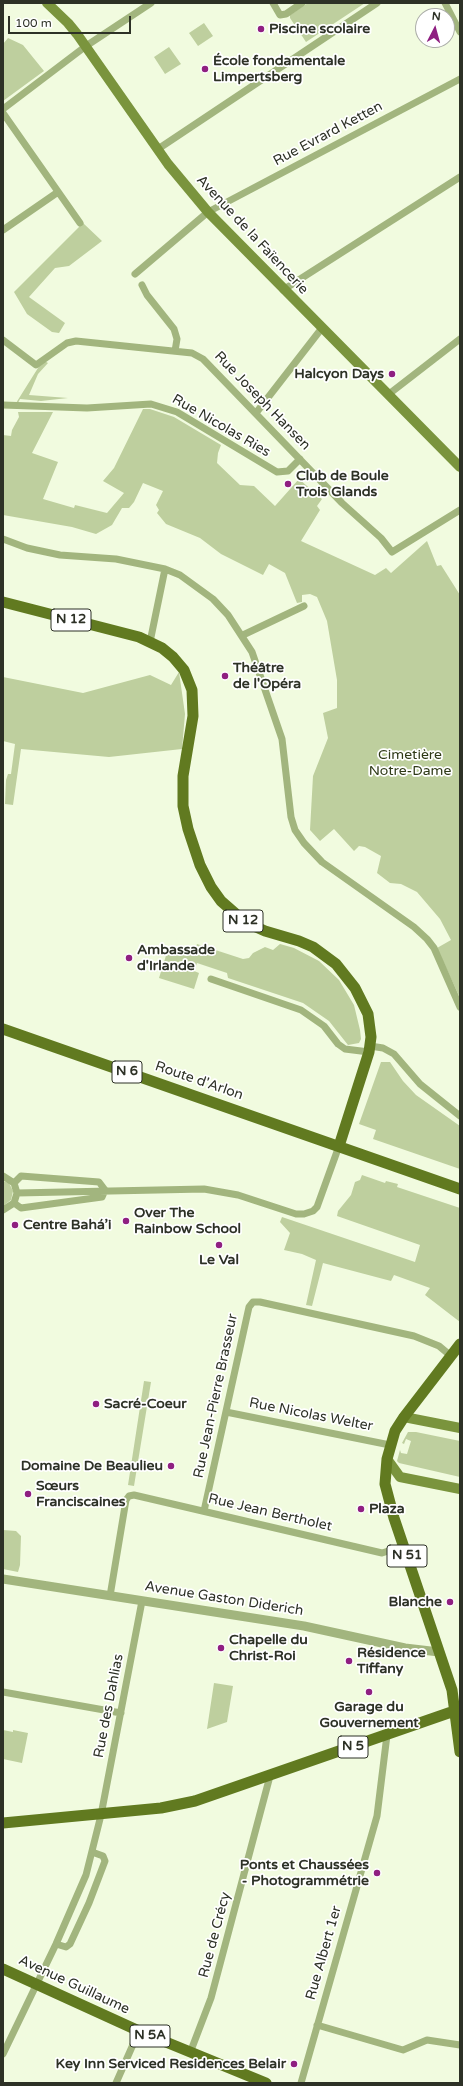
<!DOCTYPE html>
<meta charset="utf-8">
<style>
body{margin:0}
#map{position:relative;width:463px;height:2086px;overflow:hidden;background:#f1fbdf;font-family:"Varela Round",sans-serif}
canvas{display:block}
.frame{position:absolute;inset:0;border:4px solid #2d3126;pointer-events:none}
.north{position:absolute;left:415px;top:8px;width:40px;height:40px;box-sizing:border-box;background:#fff;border:1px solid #abada8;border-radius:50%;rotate:6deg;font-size:11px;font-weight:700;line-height:16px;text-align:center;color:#2d3126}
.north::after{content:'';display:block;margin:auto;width:14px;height:18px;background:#8f1f81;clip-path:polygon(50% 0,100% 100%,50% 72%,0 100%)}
.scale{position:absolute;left:8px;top:16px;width:123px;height:18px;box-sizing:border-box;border:2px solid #2d3126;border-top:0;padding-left:5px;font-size:12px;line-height:14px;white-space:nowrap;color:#2d3126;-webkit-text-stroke:3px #fff;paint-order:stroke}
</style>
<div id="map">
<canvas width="463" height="2086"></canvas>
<div class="frame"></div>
<div class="north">N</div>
<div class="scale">100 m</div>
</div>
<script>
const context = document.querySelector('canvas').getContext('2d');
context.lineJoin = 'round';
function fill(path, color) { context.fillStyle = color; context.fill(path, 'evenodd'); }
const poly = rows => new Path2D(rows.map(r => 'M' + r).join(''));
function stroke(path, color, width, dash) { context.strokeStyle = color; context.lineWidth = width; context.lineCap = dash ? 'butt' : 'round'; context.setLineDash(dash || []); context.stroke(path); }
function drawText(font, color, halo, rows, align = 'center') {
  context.font = font + ' "Varela Round",sans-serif'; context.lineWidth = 3.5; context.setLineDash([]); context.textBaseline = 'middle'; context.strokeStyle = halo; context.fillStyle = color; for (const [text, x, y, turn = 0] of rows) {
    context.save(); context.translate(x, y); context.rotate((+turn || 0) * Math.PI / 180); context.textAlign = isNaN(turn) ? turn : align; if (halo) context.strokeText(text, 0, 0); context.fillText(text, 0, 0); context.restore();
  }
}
fill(poly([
 [308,3,365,3,306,42,290,18,290,15],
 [204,23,213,36,198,46,189,33],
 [8,38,23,45,44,71,3,101,3,44],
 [169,47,181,64,165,74,154,57],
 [83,223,102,241,69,266,55,268,29,297,65,323,59,333,52,332,27,314,14,292],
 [43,360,48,363,38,374,29,395,68,398,41,401,20,399,18,403,16,403],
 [143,409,150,409,174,417,221,445,218,453,217,463,240,485,254,486,275,506,299,479,322,499,317,506,320,510,301,541,375,575,386,568,391,573,427,541,437,566,441,565,460,595,460,998,437,948,451,940,440,919,417,892,401,884,390,883,377,873,381,856,365,847,359,846,354,851,334,829,320,841,310,830,313,776,328,738,323,713,337,708,337,680,327,621,317,597,310,594,302,595,302,602,297,603,285,573,269,564,263,575,221,554,200,538,166,524,157,513,159,510,156,505,163,491,143,483,134,502,129,508,122,508,112,525,96,534,72,527,3,515,3,435,11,436,12,430,19,417,18,412,53,412,32,453,58,462,43,499,74,508,75,505,107,513,124,493,103,481,114,468],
 [179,672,185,714,182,749,109,757,21,749,13,805,5,804,6,780,8,774,11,774,15,744,3,741,3,677,83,693,150,675,171,685],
 [197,944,243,959,249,958,253,953,265,947,273,950,280,944,294,948,319,961,339,980,354,1005,360,1030,361,1039,359,1043,348,1045,329,1021,303,1003,228,978,227,973,197,963,194,971,199,973,194,989,159,978,169,946,193,955],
 [381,1062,390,1062,403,1081,416,1095,460,1126,460,1169,373,1139,376,1130,359,1124],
 [362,1175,385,1183,386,1181,398,1184,397,1187,460,1208,460,1322,425,1295,430,1288,394,1275,391,1281,323,1263,312,1306,306,1305,316,1260,302,1254,284,1250,290,1233,280,1222,282,1217,415,1262,420,1245,337,1216,338,1211,351,1195,355,1182,360,1180],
 [3,1181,9,1183,13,1191,11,1200,3,1206],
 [144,1381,151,1382,134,1486,128,1485],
 [408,1432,416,1432,460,1441,460,1477,399,1463,397,1461,400,1450,401,1453,407,1454,411,1441,406,1439,404,1444,402,1443],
 [3,1530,16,1531,21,1536,20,1565,18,1572,3,1569],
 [214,1683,233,1686,227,1722,207,1729],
 [3,1730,13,1732,13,1730,28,1733,22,1763,3,1759]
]), '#becf9e');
stroke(poly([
 [273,3,280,15,286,14,302,3],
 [445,3,460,32],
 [3,109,86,46,151,3],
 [3,113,80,223],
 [158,149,377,3],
 [3,230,58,192],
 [135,274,208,212,460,79],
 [142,285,147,295,174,329,177,339,175,351],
 [283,290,460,177],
 [3,340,36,365,67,343,76,341,192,353,203,359,342,503,381,538,392,552,460,510],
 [389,394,460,339],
 [3,405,87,408,151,404,177,412,277,472,288,471,300,459],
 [256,413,322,328],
 [3,539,27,548,60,555,116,559,165,569,180,575,213,599,228,615,252,652,282,739,291,817,295,830,304,843,322,862,414,927,427,939,434,948,460,1007],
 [243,635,304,606],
 [150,642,165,569],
 [211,979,301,1010,324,1026,338,1044,345,1049,369,1052],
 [370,1046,383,1048,394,1054,420,1084,460,1116],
 [3,1176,14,1183,17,1193,14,1203,3,1210],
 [17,1193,204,1189,238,1195,296,1214,304,1214,313,1211,317,1207,339,1146],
 [14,1203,21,1208,102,1197,105,1190,99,1182,21,1176,14,1183],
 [226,1412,390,1445],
 [204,1511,249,1307,253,1302,260,1302,414,1336,439,1346,451,1356],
 [110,1596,126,1500,129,1496,134,1495,382,1553,404,1546],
 [3,1692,121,1713],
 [56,1944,66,1947,70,1944,89,1903,105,1861,103,1856,92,1852],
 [317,2025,403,2050,427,2040,460,2045],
 [190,2053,211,1998,270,1776],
 [3,2054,56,1944,86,1875,101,1815,142,1601],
 [116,2083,139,2031],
 [301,2083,377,1816,387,1735]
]), '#a2b57e', 7);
stroke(poly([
 [3,1579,304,1626,405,1648,439,1652]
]), '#a2b57e', 9);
stroke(poly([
 [47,3,68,23,77,34,168,164,208,212,460,467],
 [404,1417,460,1428],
 [387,1459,400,1477,460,1489]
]), '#7a943d', 10);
stroke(poly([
 [3,602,139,637,162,648,173,657,184,670,192,690,193,716,183,776,183,806,188,829,200,865,211,887,221,901,245,922,265,931,299,941,313,947,336,964,355,988,368,1014,371,1037,369,1052,339,1146],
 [3,1029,460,1189],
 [460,1344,404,1417,395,1431,387,1459,385,1484,394,1518,452,1690,460,1752],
 [3,1823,161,1808,195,1801,460,1709],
 [3,1969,139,2031,266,2083]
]), '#617a20', 11);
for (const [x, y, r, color] of [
 [261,29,4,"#8f1f81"],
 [205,69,4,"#8f1f81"],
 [392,374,4,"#8f1f81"],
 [288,484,4,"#8f1f81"],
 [225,676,4,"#8f1f81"],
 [129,958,4,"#8f1f81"],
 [126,1221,4,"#8f1f81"],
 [15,1225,4,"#8f1f81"],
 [219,1245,4,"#8f1f81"],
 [96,1404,4,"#8f1f81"],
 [171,1466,4,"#8f1f81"],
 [28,1494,4,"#8f1f81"],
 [361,1509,4,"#8f1f81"],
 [450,1602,4,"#8f1f81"],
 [221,1648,4,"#8f1f81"],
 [349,1661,4,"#8f1f81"],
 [369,1692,4,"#8f1f81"],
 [377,1873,4,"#8f1f81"],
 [294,2064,4,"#8f1f81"]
]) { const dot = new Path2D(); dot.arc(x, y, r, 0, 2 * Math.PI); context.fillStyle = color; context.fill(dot); stroke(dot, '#fff', 1.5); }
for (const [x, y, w] of [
 [71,620,40],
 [243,921,40],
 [127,1072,30],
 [407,1556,40],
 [353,1747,30],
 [150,2036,40]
]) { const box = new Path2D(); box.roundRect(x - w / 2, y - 11, w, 22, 3); context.fillStyle = '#fff'; context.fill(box); stroke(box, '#2d3126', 1); }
drawText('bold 13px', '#2d3126', null, [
 ["N 12",71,620],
 ["N 12",243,921],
 ["N 6",127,1072],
 ["N 51",407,1556],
 ["N 5",353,1747],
 ["N 5A",150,2036]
]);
drawText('bold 14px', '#2d3126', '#fff', [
 ["Piscine scolaire",269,29],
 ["École fondamentale",213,61],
 ["Limpertsberg",213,77],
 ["Halcyon Days",384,374,"right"],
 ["Club de Boule",296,476],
 ["Trois Glands",296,492],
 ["Théâtre",233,668],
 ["de l'Opéra",233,684],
 ["Ambassade",137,950],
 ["d'Irlande",137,966],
 ["Over The",134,1213],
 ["Rainbow School",134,1229],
 ["Centre Bahá’i",23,1225],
 ["Le Val",219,1260,"center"],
 ["Sacré-Coeur",104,1404],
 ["Domaine De Beaulieu",163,1466,"right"],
 ["Sœurs",36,1486],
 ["Franciscaines",36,1502],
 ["Plaza",369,1509],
 ["Blanche",442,1602,"right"],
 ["Chapelle du",229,1640],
 ["Christ-Roi",229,1656],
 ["Résidence",357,1653],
 ["Tiffany",357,1669],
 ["Garage du",369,1707,"center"],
 ["Gouvernement",369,1723,"center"],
 ["Ponts et Chaussées",369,1865,"right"],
 ["- Photogrammétrie",369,1881,"right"],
 ["Key Inn Serviced Residences Belair",286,2064,"right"]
], 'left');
drawText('14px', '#2d3126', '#fff', [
 ["Rue Evrard Ketten",328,134,-28],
 ["Avenue de la Faïencerie",252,235,47],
 ["Rue Joseph Hansen",262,401,46],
 ["Rue Nicolas Ries",221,426,30],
 ["Route d'Arlon",199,1081,19],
 ["Rue Jean-Pierre Brasseur",216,1396,-78],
 ["Rue Nicolas Welter",311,1415,11],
 ["Rue Jean Bertholet",270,1513,13],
 ["Avenue Gaston Diderich",224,1599,9],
 ["Rue des Dahlias",109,1706,-79],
 ["Rue de Crécy",215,1935,-75],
 ["Rue Albert 1er",324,1953,-74],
 ["Avenue Guillaume",74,1985,25]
]);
drawText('14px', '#2e3916', '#fff', [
 ["Cimetière",410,755],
 ["Notre-Dame",410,771]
]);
</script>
